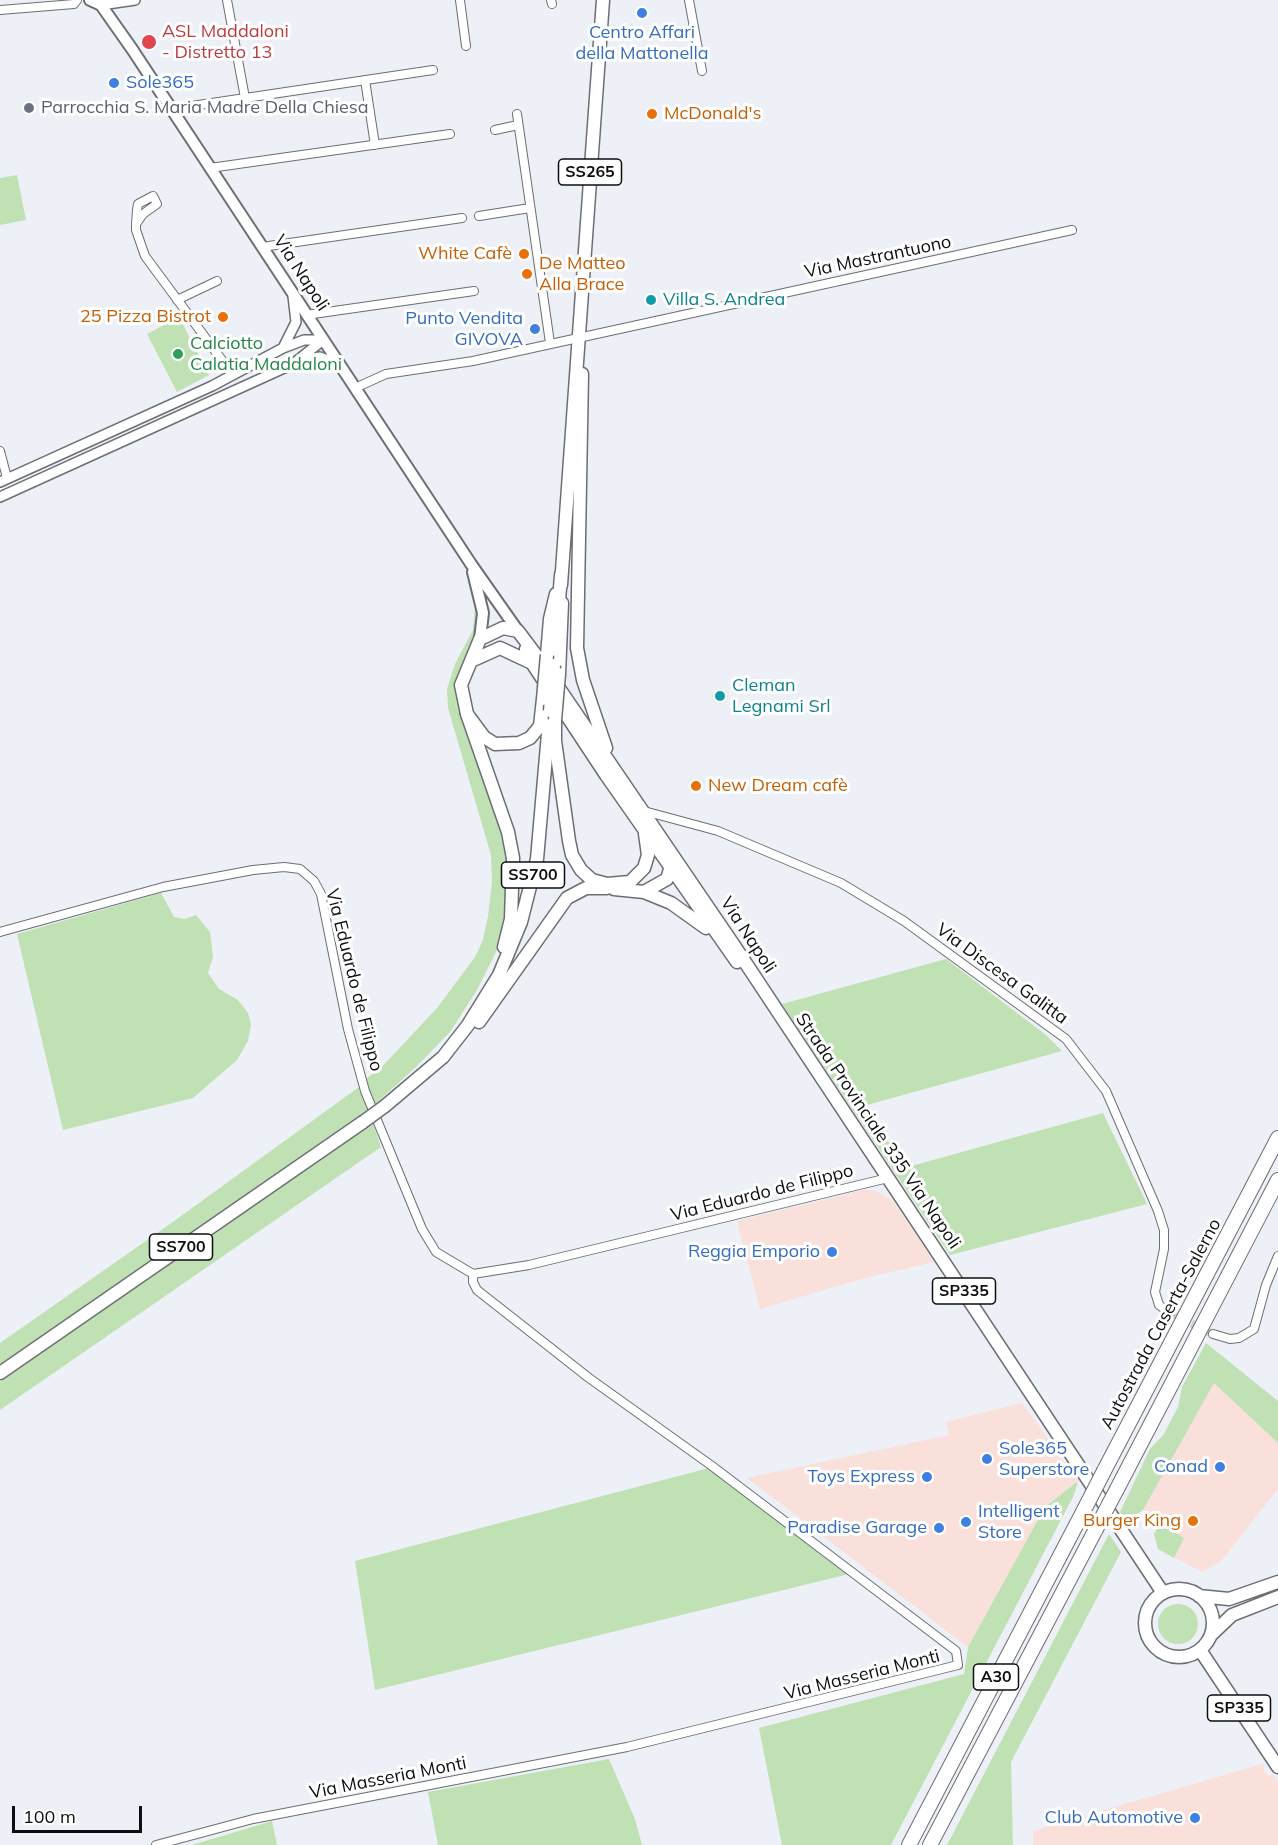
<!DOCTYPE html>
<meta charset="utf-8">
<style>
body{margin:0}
#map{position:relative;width:1278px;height:1845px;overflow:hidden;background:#edf0f6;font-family:Mulish,sans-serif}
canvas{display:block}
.scale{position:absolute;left:12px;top:1806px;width:130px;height:27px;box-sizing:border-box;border:3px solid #0d0e10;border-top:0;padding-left:8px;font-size:18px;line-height:21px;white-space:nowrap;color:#0d0e10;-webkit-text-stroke:4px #fff;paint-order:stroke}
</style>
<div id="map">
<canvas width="1278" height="1845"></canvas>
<div class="scale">100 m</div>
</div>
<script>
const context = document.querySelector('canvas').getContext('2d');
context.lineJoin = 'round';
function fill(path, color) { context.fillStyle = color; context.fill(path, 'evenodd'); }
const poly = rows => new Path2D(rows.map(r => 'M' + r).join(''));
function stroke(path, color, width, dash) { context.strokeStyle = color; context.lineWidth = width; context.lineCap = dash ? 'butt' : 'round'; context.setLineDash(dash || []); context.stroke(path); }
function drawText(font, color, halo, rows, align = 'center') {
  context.font = font + ' Mulish,sans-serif'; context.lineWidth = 6; context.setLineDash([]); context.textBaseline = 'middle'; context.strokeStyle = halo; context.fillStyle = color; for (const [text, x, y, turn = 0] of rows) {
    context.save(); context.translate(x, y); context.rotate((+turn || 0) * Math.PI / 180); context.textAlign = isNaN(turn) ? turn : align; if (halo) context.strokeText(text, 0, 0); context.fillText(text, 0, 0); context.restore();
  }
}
fill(poly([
 [864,1190,874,1190,892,1200,934,1262,865,1278,760,1309,737,1221],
 [1214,1382,1278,1443,1278,1489,1221,1561,1202,1572,1158,1549,1154,1534,1163,1520,1143,1510],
 [1022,1403,1078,1481,1045,1507,968,1647,747,1478,949,1435,946,1422],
 [1265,1763,1263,1768,1267,1775,1274,1775,1278,1781,1278,1845,1033,1845,1033,1831]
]), '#fae0da');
fill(poly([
 [17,175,26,220,0,225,0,178],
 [179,317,209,375,177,392,147,334],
 [475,605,478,605,477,634,458,675,458,704,497,810,508,862,507,915,497,950,477,990,450,1032,416,1067,374,1105,365,1079,379,1070,437,1008,475,957,483,940,488,916,492,882,491,855,448,708,447,689,455,664,473,630],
 [161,893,174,917,185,919,196,915,210,932,213,957,208,973,219,989,238,1000,248,1013,251,1024,248,1041,237,1060,193,1098,63,1130,17,934],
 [946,959,1046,1035,1062,1051,867,1105,904,1168,1103,1113,1147,1204,950,1255,782,1004],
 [359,1087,368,1109,0,1365,0,1343,170,1224],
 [373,1124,381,1147,0,1410,0,1382],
 [1206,1343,1278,1401,1278,1443,1214,1383,1143,1510,1126,1522,1120,1512,1150,1449,1164,1434,1178,1407,1182,1387],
 [709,1468,849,1574,375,1690,355,1561],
 [1078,1481,1074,1495,891,1845,782,1845,759,1728,964,1674,968,1647,1045,1507],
 [1160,1524,1184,1538,1174,1558,1158,1549,1154,1534],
 [1109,1534,1121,1552,1011,1762,1013,1845,947,1845],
 '1158 1624a20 20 0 1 1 40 0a20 20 0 1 1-40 0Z',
 [609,1759,635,1819,642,1845,438,1845,428,1792],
 [272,1821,277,1845,192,1845]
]), '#bfe1b3');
stroke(poly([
 [1170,1313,1213,1334]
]), '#cbced4', 8, [8, 4]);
const minor = poly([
 [227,0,245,98],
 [460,0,466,46],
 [551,0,552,4],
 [689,0,702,71],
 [0,10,74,4,77,0],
 [365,80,375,145],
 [173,111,185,107,433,70],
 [517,114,550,343],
 [495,130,518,125],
 [210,168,450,134],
 [479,216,530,208],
 [136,224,143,214,157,204,153,196,138,204,137,210,136,224,136,230,145,256,233,375],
 [262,247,462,218],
 [177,300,217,281],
 [306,315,474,291],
 [355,388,386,374,473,361,1072,230],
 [0,451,7,478],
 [644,811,718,831,841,883,904,921,1066,1039,1106,1091,1158,1211,1164,1230,1164,1249,1155,1292,1159,1305,1170,1313],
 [0,932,163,887,253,870,284,867,300,869,314,881,321,894,348,1029,365,1091,422,1229,436,1252,473,1274,529,1265,888,1178],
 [1213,1334,1230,1339,1239,1338,1254,1329,1266,1285,1278,1256],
 [156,1845,253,1819,627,1747,958,1665,956,1651,712,1466,589,1378,477,1290,473,1282,473,1274]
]);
const tertiary = poly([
 [101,5,135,0],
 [283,348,296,322,293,296],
 [303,360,320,357,340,365],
 [0,482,212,386,283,348,304,340,323,340],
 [0,497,293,364,323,340]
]);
const secondary = poly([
 [90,0,101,5,132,49,471,564,518,631],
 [473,572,483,613,480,639]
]);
const primary = poly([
 [582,374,577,648,583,680,606,748],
 [561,585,603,0],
 [518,631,539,659,735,947,1163,1593],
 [518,631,503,628,480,639,461,685,467,714,484,737,495,744,519,743,530,738,540,726,543,699],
 [526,649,532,663,606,775,737,962],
 [547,655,550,619,556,594],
 [471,661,500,648,532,663],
 [559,674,562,603],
 [555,720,555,741,569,841,572,855,581,870,592,880,607,884,630,882,644,868,648,855,645,834],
 [614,889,644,892,671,903,706,928],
 [644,892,667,879,671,866],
 '1145 1623a34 34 0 1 1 68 0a34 34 0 1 1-68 0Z',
 [1199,1596,1229,1599,1278,1582],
 [1211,1635,1232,1615,1278,1597],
 [1200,1650,1278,1767]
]);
const trunk = poly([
 [554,665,561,575],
 [467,714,508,832,513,858,511,919,504,947],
 [479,1022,567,898,586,888,607,888],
 [385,1106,443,1057,468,1025,499,975,521,922,537,859,550,711],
 [0,1373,363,1122]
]);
const motorway = poly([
 [1104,1471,1278,1138],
 [1117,1489,1278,1180],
 [909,1845,1084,1510],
 [930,1845,1096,1529]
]);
stroke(minor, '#6b6e73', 10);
stroke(tertiary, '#6b6e73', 12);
stroke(secondary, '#6b6e73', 14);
stroke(primary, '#6b6e73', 15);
stroke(trunk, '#6b6e73', 15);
stroke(motorway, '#6b6e73', 16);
stroke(minor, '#fff', 8);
stroke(tertiary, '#fff', 9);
stroke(secondary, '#fff', 10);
stroke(primary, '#fff', 12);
stroke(trunk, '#fff', 12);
stroke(motorway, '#fff', 14);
const primaryBridge = poly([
 [543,699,547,655],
 [555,720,559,674]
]);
const trunkBridge = poly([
 [550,711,554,665],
 [363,1122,385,1106]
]);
const motorwayBridge = poly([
 [1084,1510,1104,1471],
 [1096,1529,1117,1489]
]);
stroke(primaryBridge, '#6b6e73', 15, []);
stroke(trunkBridge, '#6b6e73', 15, []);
stroke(motorwayBridge, '#6b6e73', 16, []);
stroke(primaryBridge, '#fff', 12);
stroke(trunkBridge, '#fff', 12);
stroke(motorwayBridge, '#fff', 14);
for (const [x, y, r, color] of [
 [642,13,6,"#3f7fe0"],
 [149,42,8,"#e0444e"],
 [114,83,6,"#3f7fe0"],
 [29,108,6,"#6b7280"],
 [652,114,6,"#e8710a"],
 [524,254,6,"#e8710a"],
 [527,274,6,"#e8710a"],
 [651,300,6,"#0f9aa8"],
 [223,317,6,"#e8710a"],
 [535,329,6,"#3f7fe0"],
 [178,354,6,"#2e9e5b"],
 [720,696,6,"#0f9aa8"],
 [696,786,6,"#e8710a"],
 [832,1252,6,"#3f7fe0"],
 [987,1459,6,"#3f7fe0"],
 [1220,1467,6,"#3f7fe0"],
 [927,1477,6,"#3f7fe0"],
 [1193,1521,6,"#e8710a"],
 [966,1522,6,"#3f7fe0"],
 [939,1528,6,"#3f7fe0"],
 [1195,1818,6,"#3f7fe0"]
]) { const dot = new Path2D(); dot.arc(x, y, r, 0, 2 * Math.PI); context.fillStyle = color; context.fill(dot); stroke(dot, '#fff', 2); }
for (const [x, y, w] of [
 [590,172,63],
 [533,875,63],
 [181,1247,63],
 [964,1291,63],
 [996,1677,45],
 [1239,1708,63]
]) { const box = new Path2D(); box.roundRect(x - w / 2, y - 13, w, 26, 4.5); context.fillStyle = '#fff'; context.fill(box); stroke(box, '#0d0e10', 1.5); }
drawText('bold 16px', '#0d0e10', null, [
 ["SS265",590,172],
 ["SS700",533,875],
 ["SS700",181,1247],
 ["SP335",964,1291],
 ["A30",996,1677],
 ["SP335",1239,1708]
]);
drawText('18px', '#be3a42', '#fff', [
 ["ASL Maddaloni",162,32],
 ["- Distretto 13",162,53]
], 'left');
drawText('18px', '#366cbe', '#fff', [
 ["Centro Affari",642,33,"center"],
 ["della Mattonella",642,54,"center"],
 ["Sole365",126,83,"left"],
 ["Punto Vendita",523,319],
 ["GIVOVA",523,340],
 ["Reggia Emporio",820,1252],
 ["Sole365",999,1449,"left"],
 ["Superstore",999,1470,"left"],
 ["Conad",1208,1467],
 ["Toys Express",915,1477],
 ["Intelligent",978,1512,"left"],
 ["Store",978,1533,"left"],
 ["Paradise Garage",927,1528],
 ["Club Automotive",1183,1818]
], 'right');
drawText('18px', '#5b616d', '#fff', [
 ["Parrocchia S. Maria Madre Della Chiesa",41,108]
], 'left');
drawText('18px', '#c56008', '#fff', [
 ["McDonald's",664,114],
 ["White Cafè",512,254,"right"],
 ["De Matteo",539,264],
 ["Alla Brace",539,285],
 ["25 Pizza Bistrot",211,317,"right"],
 ["New Dream cafè",708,786],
 ["Burger King",1181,1521,"right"]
], 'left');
drawText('18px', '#0d0e10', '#fff', [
 ["Via Mastrantuono",878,257,-12],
 ["Via Napoli",301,273,57],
 ["Via Napoli",748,935,57],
 ["Via Discesa Galitta",1002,974,36],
 ["Via Eduardo de Filippo",354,980,76],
 ["Strada Provinciale 335 Via Napoli",878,1131,56],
 ["Via Eduardo de Filippo",762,1193,-14],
 ["Autostrada Caserta-Salerno",1161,1324,-62],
 ["Via Masseria Monti",862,1675,-14],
 ["Via Masseria Monti",388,1778,-11]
]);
drawText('18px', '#0d838f', '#fff', [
 ["Villa S. Andrea",663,300],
 ["Cleman",732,686],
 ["Legnami Srl",732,707]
], 'left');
drawText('18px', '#27864d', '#fff', [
 ["Calciotto",190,344],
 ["Calatia Maddaloni",190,365]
], 'left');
</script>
